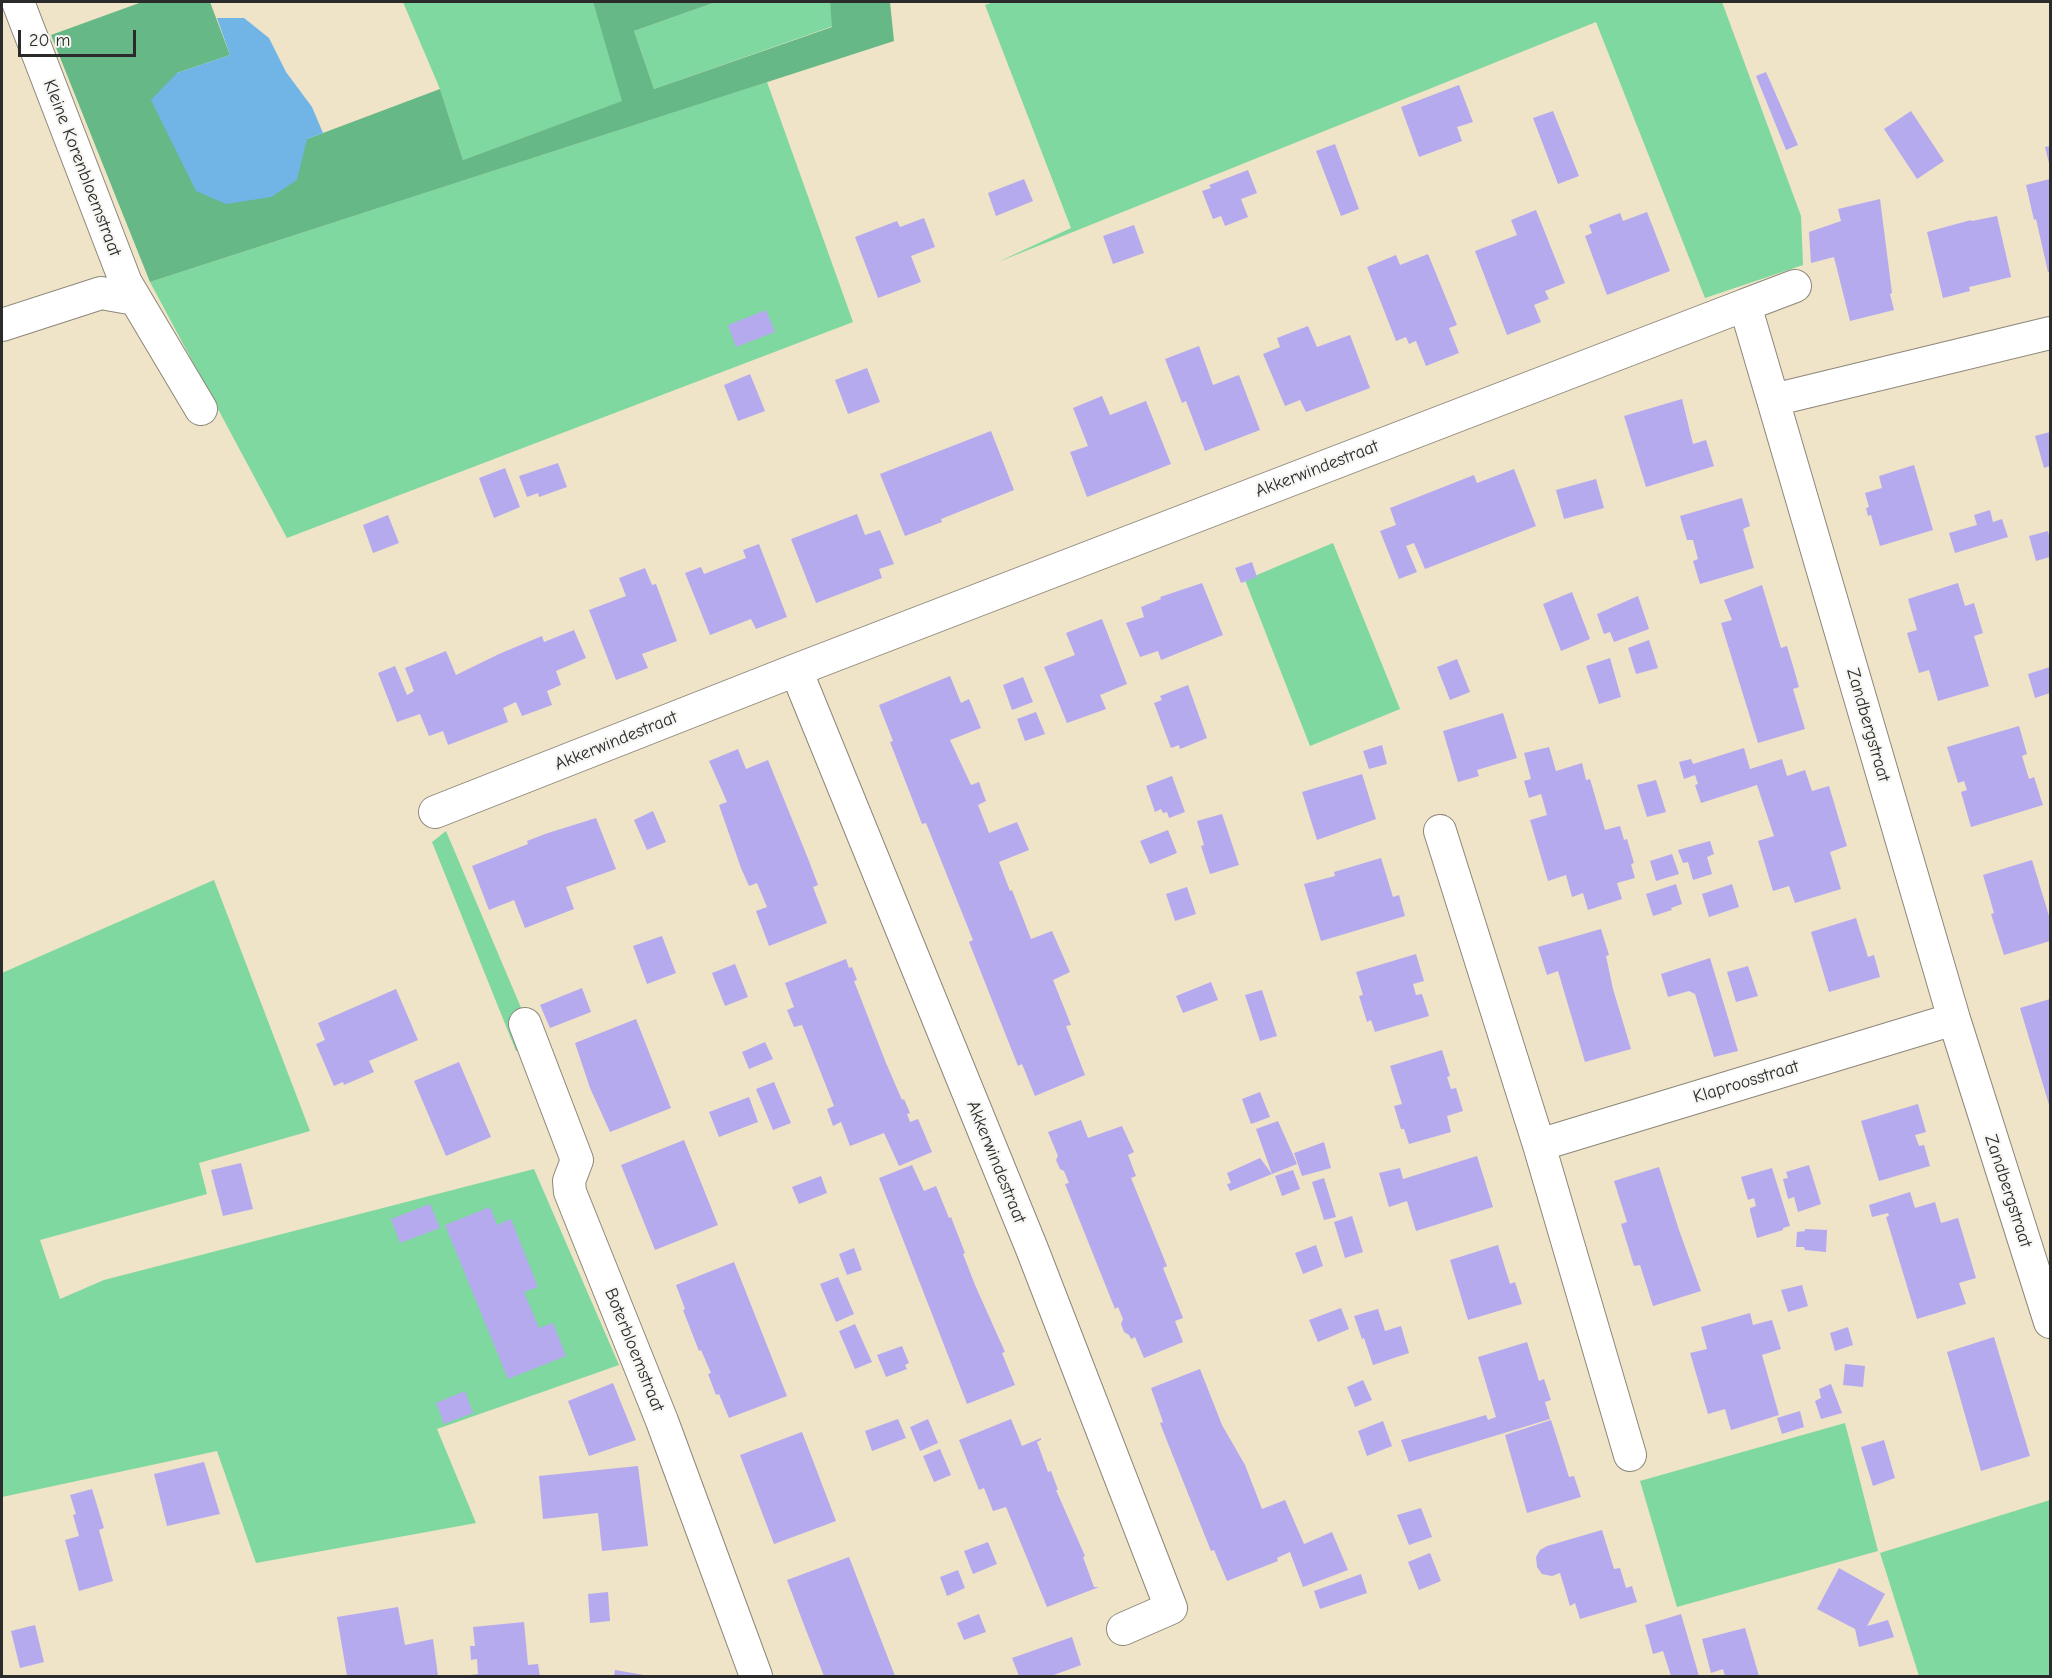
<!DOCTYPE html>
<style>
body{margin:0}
#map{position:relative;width:2052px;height:1678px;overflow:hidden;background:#efe3c8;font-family:"Comic Neue",sans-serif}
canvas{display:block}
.frame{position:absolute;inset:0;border:3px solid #2b2b2b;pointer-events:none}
.scale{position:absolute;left:18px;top:30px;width:118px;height:27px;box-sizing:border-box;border:3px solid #2b2b2b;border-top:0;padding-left:8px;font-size:18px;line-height:21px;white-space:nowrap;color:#2b2b2b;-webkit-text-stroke:4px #f6f6f2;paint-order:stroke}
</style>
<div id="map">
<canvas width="2052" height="1678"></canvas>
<div class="frame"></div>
<div class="scale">20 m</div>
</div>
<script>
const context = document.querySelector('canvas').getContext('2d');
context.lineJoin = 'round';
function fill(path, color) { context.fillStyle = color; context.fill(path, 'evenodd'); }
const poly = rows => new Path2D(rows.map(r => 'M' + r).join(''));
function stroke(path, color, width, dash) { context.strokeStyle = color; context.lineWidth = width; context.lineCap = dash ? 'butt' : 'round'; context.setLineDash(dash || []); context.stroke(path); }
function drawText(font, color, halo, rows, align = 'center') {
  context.font = font + ' "Comic Neue",sans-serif'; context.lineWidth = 4.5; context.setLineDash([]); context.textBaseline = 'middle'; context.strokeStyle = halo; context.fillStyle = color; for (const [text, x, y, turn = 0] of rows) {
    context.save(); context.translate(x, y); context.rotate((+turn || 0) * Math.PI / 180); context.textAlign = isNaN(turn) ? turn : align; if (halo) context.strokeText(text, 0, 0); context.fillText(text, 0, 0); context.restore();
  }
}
fill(poly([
 [403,2,593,2,623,101,463,160,440,89],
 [716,2,830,2,833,26,654,89,634,31],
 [994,2,1722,2,1801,216,1803,265,1705,298,1596,22,998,262,1071,228,985,5],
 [767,82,853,322,287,538,150,282],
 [1333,543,1400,709,1310,746,1245,580],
 [446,831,536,1043,516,1051,432,842],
 [214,880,310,1131,199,1163,207,1194,40,1240,60,1299,104,1280,534,1169,619,1365,437,1429,476,1523,256,1563,217,1451,2,1497,2,973],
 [1845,1423,1878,1551,1677,1607,1640,1481],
 [2050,1500,2050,1676,1919,1676,1880,1553]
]), '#7ed89f');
fill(poly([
 [142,2,210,2,230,55,177,73,307,139,440,89,463,160,622,101,593,2,716,2,634,31,654,89,832,27,830,2,890,2,894,41,150,282,51,35]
]), '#66b886');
fill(poly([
 [217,18,244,18,269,38,286,72,312,107,323,133,307,139,297,180,271,197,226,204,196,191,151,100,177,73,230,55]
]), '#71b5e7');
fill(poly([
 [1766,72,1798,145,1786,150,1756,76],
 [1459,85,1473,122,1457,127,1462,141,1419,157,1401,107],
 [1553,111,1579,176,1558,184,1533,118],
 [1911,111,1944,161,1917,179,1884,129],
 [1335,144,1359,209,1341,216,1316,151],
 [2050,146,2050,167,2045,147],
 [1248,170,1257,193,1241,199,1248,217,1225,226,1221,216,1213,219,1202,191,1211,188,1209,185],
 [1024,179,1033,201,996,216,988,193],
 [2050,179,2050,271,2048,272,2036,219,2034,220,2026,185],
 [1880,199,1892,293,1890,294,1894,310,1850,321,1834,257,1811,263,1809,232,1841,221,1838,209],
 [1536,210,1565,283,1545,291,1549,299,1534,305,1541,322,1507,335,1475,251,1517,235,1511,220],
 [1647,212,1670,271,1607,295,1585,236,1592,233,1589,225,1620,213,1623,221],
 [1997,216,2011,277,1969,287,1970,291,1943,298,1927,232,1971,220,1972,221],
 [924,218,935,247,911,256,921,282,878,298,855,237,897,221,900,227],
 [1134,225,1144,253,1113,264,1103,236],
 [1428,254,1457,325,1449,328,1459,353,1426,366,1416,341,1409,344,1406,337,1396,341,1367,267,1396,255,1400,265],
 [766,310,775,332,736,347,728,325],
 [1308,326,1317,347,1350,335,1370,388,1306,412,1300,400,1285,406,1263,354,1280,347,1277,338],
 [1199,346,1213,385,1239,375,1260,430,1205,451,1186,401,1182,403,1165,359],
 [867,368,880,402,848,414,835,380],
 [750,374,765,411,738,421,724,385],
 [1102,396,1110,415,1146,401,1171,464,1087,497,1070,452,1088,446,1073,408],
 [1682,399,1693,444,1706,440,1714,466,1646,487,1624,416],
 [991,431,1014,490,941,519,942,522,905,536,880,474],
 [2050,432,2050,466,2044,468,2035,436],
 [558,463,567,487,539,497,538,493,527,497,519,476],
 [1914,465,1933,530,1880,546,1871,515,1868,516,1866,508,1869,507,1865,493,1882,488,1879,476],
 [505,468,520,507,494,518,479,478],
 [1514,469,1536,526,1425,569,1414,543,1406,546,1417,572,1399,579,1380,531,1396,525,1390,508,1474,475,1477,483],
 [1596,479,1604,508,1564,519,1556,490],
 [1742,498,1750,526,1743,529,1754,568,1700,584,1693,561,1698,559,1693,540,1687,540,1680,516],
 [1990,510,1993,522,2002,519,2008,537,1955,553,1949,533,1977,525,1974,515],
 [857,514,865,535,880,530,894,564,879,569,882,578,816,603,791,539],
 [388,515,399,543,373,553,363,525],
 [2048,531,2050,539,2050,557,2036,561,2029,536],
 [759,544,787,617,756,629,751,619,710,635,685,573,701,567,704,574,746,558,743,550],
 [1252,562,1257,577,1241,583,1235,568],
 [645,568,652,585,656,584,677,641,642,654,648,668,616,680,589,610,626,596,619,578],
 [1202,583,1223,635,1161,660,1158,651,1140,657,1126,623,1144,617,1141,607,1161,599,1160,597],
 [1958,583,1965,606,1974,603,1983,633,1974,636,1989,686,1938,701,1929,670,1919,673,1907,633,1917,630,1908,599],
 [1762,585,1781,648,1787,646,1793,666,1799,687,1793,689,1805,729,1758,743,1721,623,1732,620,1724,600],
 [1572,592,1590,639,1561,651,1543,604],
 [1638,596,1649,629,1614,642,1610,632,1604,634,1597,614],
 [1102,619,1127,684,1100,695,1106,709,1067,723,1044,667,1075,655,1066,633],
 [574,630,586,658,556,671,561,685,547,691,552,705,522,716,516,702,503,708,508,722,448,745,443,731,429,736,420,714,397,722,378,673,395,666,407,695,414,691,405,668,446,651,456,675,499,654,542,636,544,642],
 [1649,640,1658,668,1636,674,1628,648],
 [1610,658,1621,697,1599,704,1586,666],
 [1457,659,1470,692,1450,700,1437,667],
 [2050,667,2050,693,2035,698,2028,674],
 [950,676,961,703,969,699,981,728,950,740,971,785,979,782,986,801,978,805,989,833,1017,822,1029,850,999,862,1010,891,1012,890,1031,939,1052,931,1070,972,1053,980,1071,1025,1066,1026,1085,1075,1035,1096,1022,1064,1018,1066,969,942,973,940,926,823,922,824,890,742,893,741,879,705],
 [1023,677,1033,702,1012,710,1003,685],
 [1188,685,1207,738,1180,749,1179,745,1171,748,1154,703,1162,700,1160,696],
 [1036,712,1045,734,1025,741,1017,719],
 [1503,713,1517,758,1477,770,1479,776,1458,782,1443,731],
 [2019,726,2027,754,2022,756,2029,779,2034,777,2043,805,1971,827,1961,792,1967,790,1964,781,1958,783,1947,747],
 [1382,745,1387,764,1369,769,1363,751],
 [1549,747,1556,771,1582,763,1586,780,1590,779,1605,830,1620,826,1624,840,1627,839,1634,863,1631,864,1635,878,1617,883,1622,899,1588,910,1583,893,1572,897,1566,875,1548,881,1530,820,1547,815,1541,794,1529,798,1524,781,1531,779,1524,753],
 [1744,748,1750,769,1782,759,1787,776,1805,770,1812,791,1829,786,1847,846,1830,852,1841,889,1795,903,1789,886,1773,891,1758,841,1774,836,1757,785,1701,803,1695,785,1698,784,1695,775,1684,779,1679,762,1691,759,1693,764],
 [738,749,746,769,768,760,809,861,818,885,813,887,827,923,769,946,756,911,767,907,757,883,749,886,741,868,719,805,727,802,709,761],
 [1362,774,1376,819,1317,840,1302,792],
 [1172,776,1185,812,1169,818,1167,812,1163,813,1161,809,1155,812,1146,786],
 [1656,780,1666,812,1647,817,1637,785],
 [653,811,666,842,647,850,634,820],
 [1222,814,1239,865,1210,874,1201,846,1204,845,1197,821],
 [596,818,616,869,566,887,574,909,525,928,514,900,489,910,472,866,528,844,527,841,545,834],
 [1168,830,1177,853,1150,864,1140,841],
 [1710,841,1714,854,1707,857,1712,874,1693,880,1688,862,1683,863,1678,850],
 [1672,854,1679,874,1656,881,1650,861],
 [1381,858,1393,897,1399,895,1405,916,1321,941,1304,884,1335,876,1334,872],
 [2032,860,2050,919,2050,941,2004,955,1991,914,1994,913,1983,875],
 [1676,884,1682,904,1671,908,1672,910,1653,916,1646,894],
 [1732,884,1739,907,1709,917,1702,894],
 [1187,887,1196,914,1175,921,1166,894],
 [1856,918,1868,957,1874,955,1880,977,1829,992,1811,932],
 [1601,929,1609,955,1606,956,1613,989,1631,1049,1585,1062,1558,971,1547,975,1538,947],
 [662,936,676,973,647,984,633,946],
 [1416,954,1424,981,1413,984,1416,995,1422,994,1429,1016,1375,1032,1371,1020,1367,1022,1359,996,1363,995,1356,972],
 [1710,958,1738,1051,1714,1057,1695,994,1689,991,1668,997,1661,974],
 [846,959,849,968,852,967,857,980,854,981,886,1063,902,1100,904,1099,910,1113,907,1114,910,1122,918,1119,932,1152,899,1166,884,1133,850,1146,841,1122,833,1126,827,1109,834,1106,802,1025,794,1027,787,1010,794,1007,785,983],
 [735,964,748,997,725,1006,712,973],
 [1748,966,1758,996,1736,1002,1727,972],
 [1211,982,1218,1000,1183,1013,1176,996],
 [582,988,591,1012,550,1028,540,1005],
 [396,989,418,1040,369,1061,374,1072,344,1085,343,1082,334,1086,316,1044,325,1040,318,1023],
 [1262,990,1277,1036,1260,1041,1245,995],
 [2050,999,2050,1108,2020,1008],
 [636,1019,671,1108,610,1132,590,1088,575,1043],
 [765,1042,773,1059,749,1069,742,1052],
 [1442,1050,1450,1076,1447,1077,1451,1089,1456,1088,1463,1111,1447,1116,1451,1132,1409,1144,1404,1129,1401,1129,1394,1106,1402,1104,1390,1066],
 [459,1062,491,1137,446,1156,414,1081],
 [774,1082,791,1123,773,1130,756,1089],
 [1260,1092,1270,1117,1251,1124,1242,1099],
 [749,1097,758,1122,719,1137,709,1112],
 [1918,1104,1926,1132,1915,1135,1919,1146,1924,1145,1930,1166,1879,1181,1861,1121],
 [1081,1120,1088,1138,1122,1126,1134,1152,1128,1155,1136,1176,1131,1178,1167,1266,1163,1268,1183,1318,1175,1321,1183,1342,1144,1358,1135,1337,1131,1339,1129,1335,1124,1332,1121,1324,1123,1319,1118,1307,1115,1309,1065,1184,1069,1183,1064,1171,1060,1169,1056,1160,1058,1156,1048,1132],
 [1278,1121,1297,1164,1272,1174,1256,1129],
 [684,1140,718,1225,655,1250,621,1165],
 [1324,1142,1331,1168,1302,1176,1294,1153],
 [1477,1156,1493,1207,1416,1231,1407,1201,1389,1207,1379,1173,1400,1168,1403,1179],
 [1260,1158,1272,1174,1230,1191,1227,1184,1231,1183,1227,1173],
 [241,1163,253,1209,223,1216,211,1170],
 [912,1165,924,1191,936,1186,949,1218,951,1217,965,1253,963,1254,975,1285,1005,1352,1002,1353,1015,1385,967,1404,879,1178],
 [1809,1165,1821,1204,1798,1212,1794,1197,1788,1199,1783,1179,1788,1178,1786,1172],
 [1659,1167,1679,1230,1701,1291,1653,1306,1640,1265,1634,1266,1621,1224,1627,1222,1614,1181],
 [1772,1168,1790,1226,1783,1228,1783,1230,1757,1238,1750,1211,1750,1208,1756,1206,1754,1198,1748,1200,1741,1177],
 [1293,1170,1300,1189,1282,1196,1275,1176],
 [821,1176,827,1193,799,1204,792,1187],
 [1324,1178,1336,1217,1324,1220,1312,1182],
 [1910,1192,1915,1208,1935,1202,1941,1223,1958,1218,1976,1278,1959,1283,1966,1304,1917,1319,1886,1217,1889,1216,1888,1213,1872,1217,1869,1205],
 [430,1204,440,1228,400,1243,391,1219],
 [490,1207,497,1225,511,1219,538,1287,524,1292,539,1328,553,1323,566,1356,508,1379,445,1225],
 [1352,1216,1363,1252,1345,1258,1334,1222],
 [1805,1229,1827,1230,1826,1252,1805,1250,1804,1247,1796,1247,1797,1232,1805,1231],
 [1316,1245,1323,1266,1303,1274,1295,1253],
 [1498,1245,1510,1284,1515,1282,1522,1304,1468,1320,1450,1260],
 [854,1248,862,1270,847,1275,839,1254],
 [734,1262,787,1396,729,1418,719,1394,716,1395,708,1374,711,1373,701,1350,699,1351,683,1310,685,1309,676,1285],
 [838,1277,854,1314,836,1322,820,1284],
 [1802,1285,1808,1306,1788,1312,1781,1290],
 [1341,1308,1349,1329,1318,1342,1309,1320],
 [1378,1309,1385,1331,1401,1326,1409,1353,1373,1365,1364,1338,1362,1339,1354,1316],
 [1750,1313,1753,1325,1772,1320,1781,1349,1762,1355,1779,1415,1731,1430,1725,1409,1708,1414,1690,1353,1707,1349,1701,1327],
 [855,1324,872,1362,855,1369,839,1331],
 [1848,1327,1853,1345,1835,1351,1830,1333],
 [1994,1337,2030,1456,1981,1471,1947,1352],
 [1527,1342,1539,1381,1544,1379,1551,1400,1545,1402,1550,1419,1409,1462,1401,1440,1486,1415,1488,1420,1496,1417,1478,1357],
 [902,1346,909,1363,905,1365,907,1369,886,1377,877,1355],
 [1845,1364,1865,1366,1863,1387,1843,1385],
 [1200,1369,1222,1425,1245,1465,1262,1509,1285,1500,1304,1544,1332,1532,1348,1570,1303,1587,1290,1552,1277,1558,1278,1561,1227,1581,1214,1550,1211,1551,1169,1446,1160,1423,1163,1422,1151,1388],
 [1363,1380,1372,1400,1355,1407,1347,1387],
 [613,1383,636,1440,589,1456,568,1401],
 [1831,1384,1842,1413,1821,1419,1815,1401,1821,1398,1819,1389],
 [465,1391,473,1413,444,1424,436,1403],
 [1800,1411,1804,1427,1782,1434,1777,1418],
 [898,1419,906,1438,872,1451,865,1431],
 [928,1419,938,1443,920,1451,910,1427],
 [1011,1419,1022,1446,1041,1438,1041,1440,1037,1442,1048,1472,1051,1471,1058,1490,1056,1490,1085,1556,1083,1557,1094,1587,1099,1587,1047,1607,1006,1507,993,1511,984,1488,979,1490,959,1440],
 [1551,1420,1569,1477,1574,1476,1581,1497,1527,1513,1505,1435],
 [1383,1421,1392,1446,1367,1456,1358,1431],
 [802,1432,836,1521,774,1544,740,1455],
 [1884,1440,1895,1478,1873,1486,1861,1447],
 [940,1449,951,1475,934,1482,923,1456],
 [204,1462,220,1514,167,1526,154,1474],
 [638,1466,648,1546,602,1551,598,1513,543,1519,539,1476],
 [92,1489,104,1528,99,1530,113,1581,79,1591,65,1540,79,1536,73,1515,76,1514,70,1495],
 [1421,1508,1432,1537,1409,1545,1397,1515],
 [1602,1530,1614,1569,1620,1568,1626,1588,1632,1586,1637,1602,1580,1619,1575,1603,1570,1606,1560,1573,1552,1576,1542,1574,1537,1567,1536,1557,1540,1550,1547,1546],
 [988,1542,997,1564,973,1574,964,1551],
 [1430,1553,1441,1581,1419,1590,1408,1562],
 [849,1557,866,1601,895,1676,824,1676,804,1625,787,1580],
 [1839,1568,1885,1594,1867,1626,1888,1620,1894,1637,1859,1647,1855,1629,1817,1609],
 [958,1570,965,1588,947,1596,940,1577],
 [1361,1574,1367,1593,1320,1609,1314,1591],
 [608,1592,610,1621,590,1623,588,1594],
 [398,1607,405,1645,433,1639,438,1676,347,1676,337,1617],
 [979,1614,986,1632,964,1640,957,1623],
 [1681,1614,1699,1676,1671,1676,1663,1651,1653,1654,1645,1625],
 [524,1622,528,1665,538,1664,540,1676,470,1676,470,1675,478,1674,477,1659,471,1660,470,1646,475,1646,473,1627],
 [35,1625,44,1662,20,1668,11,1631],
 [1745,1628,1759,1676,1725,1676,1723,1669,1711,1673,1702,1639],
 [1072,1637,1081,1665,1051,1676,1019,1676,1012,1658],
 [615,1670,644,1675,644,1676,614,1676]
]), '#b6aaef');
const street = poly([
 [18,2,126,283,201,409],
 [1745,305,1795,286],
 [2,325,101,293,135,299],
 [2050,333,1773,400,1954,1019,2050,1322],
 [796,670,1032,1249,1171,1608,1123,1629],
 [435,812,796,670,1745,305,1773,400],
 [1440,831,1539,1145,1630,1455],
 [525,1024,577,1160,569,1181,570,1192,662,1421,756,1676],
 [1539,1145,1954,1019]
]);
stroke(street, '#8d877a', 34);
stroke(street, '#fff', 32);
drawText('18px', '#2b2b2b', '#f6f6f2', [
 ["Kleine Korenbloemstraat",82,168,69],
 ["Akkerwindestraat",1317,469,-21],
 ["Zandbergstraat",1868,725,74],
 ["Akkerwindestraat",616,741,-22],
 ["Klaproosstraat",1746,1082,-17],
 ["Akkerwindestraat",996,1162,68],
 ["Zandbergstraat",2008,1191,72],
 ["Boterbloemstraat",634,1350,68]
]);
</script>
